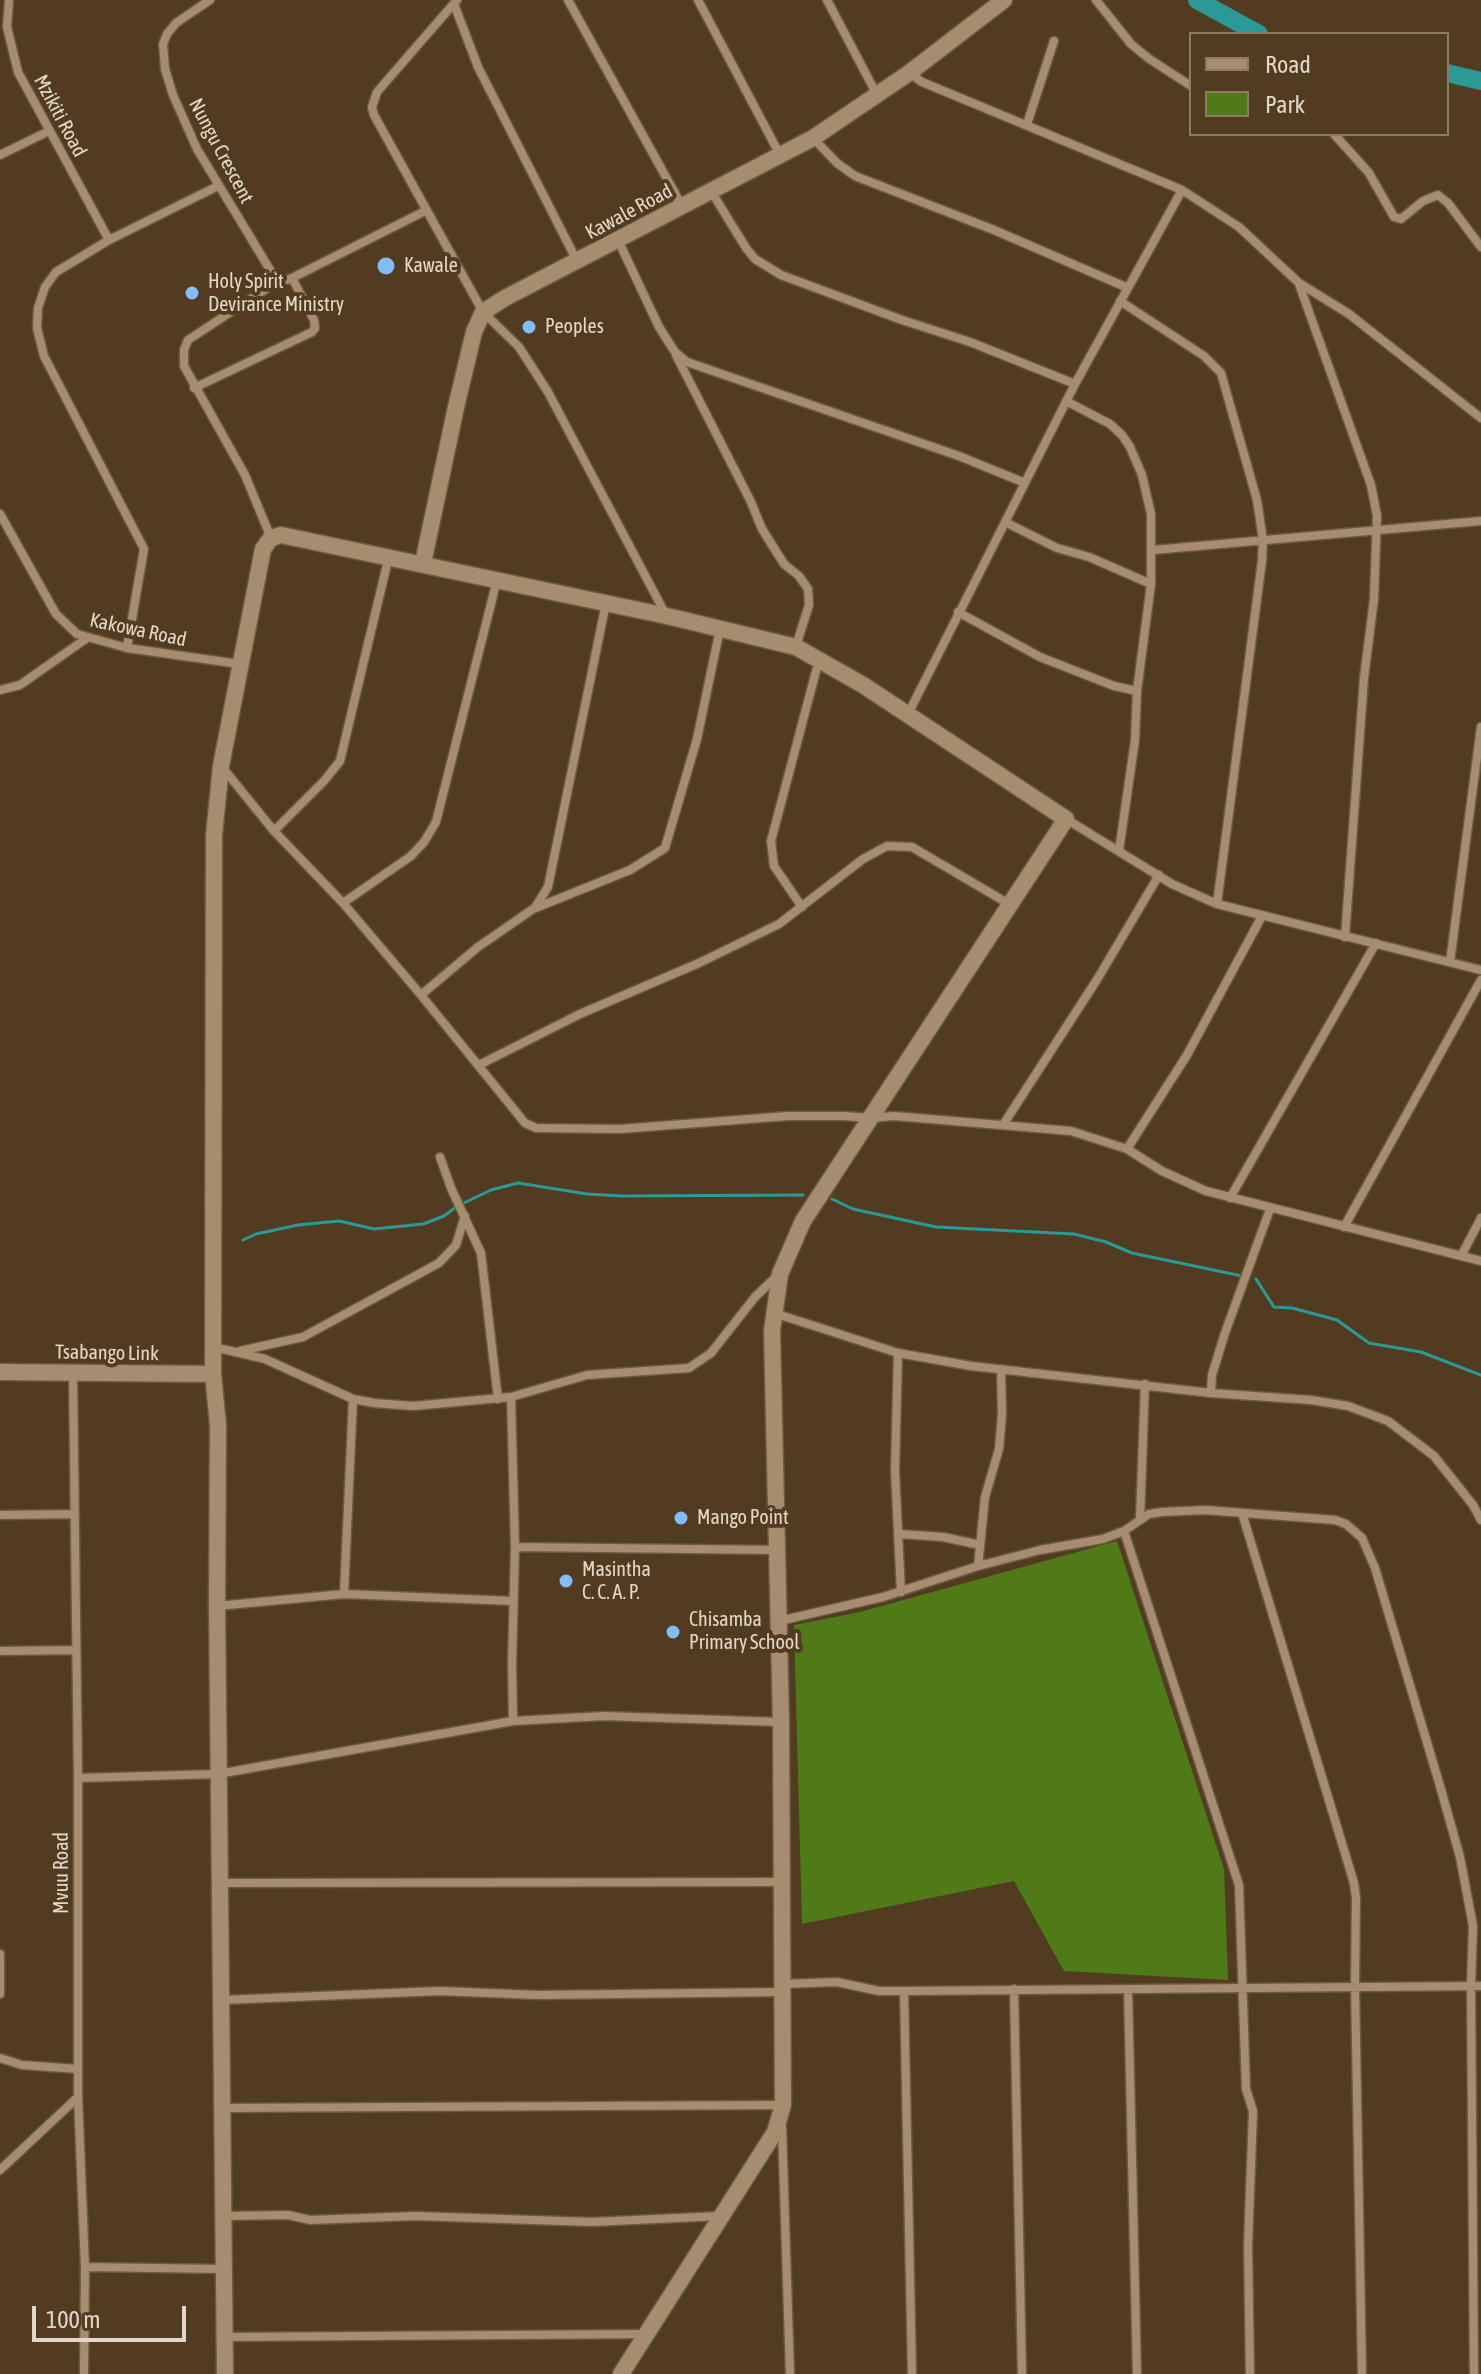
<!DOCTYPE html>
<style>
body{margin:0}
#map{position:relative;width:1481px;height:2374px;overflow:hidden;background:#523c21;font-family:"Asap Condensed",sans-serif}
canvas{display:block}
.legend{position:absolute;left:1189px;top:32px;width:260px;height:104px;box-sizing:border-box;background:#523c21;border:2px solid #8c7a63;margin:0;padding:10px 14px;list-style:none;font-size:24px;color:#e4d7c7}
.legend li{display:flex;align-items:center;gap:16px;height:40px}
.legend b{width:40px;border:2px solid #8c7a63}
.scale{position:absolute;left:32px;top:2306px;width:154px;height:36px;box-sizing:border-box;border:4px solid #e4d7c7;border-top:0;padding-left:10px;font-size:24px;line-height:28px;white-space:nowrap;color:#e4d7c7;-webkit-text-stroke:6px #523c21;paint-order:stroke}
</style>
<div id="map">
<canvas width="1481" height="2374"></canvas>
<ul class="legend">
<li><b style="height:10px;background:#a68d70"></b>Road</li>
<li><b style="height:22px;background:#4f7a18"></b>Park</li>
</ul>
<div class="scale">100 m</div>
</div>
<script>
const context = document.querySelector('canvas').getContext('2d');
context.lineJoin = 'round';
function fill(path, color) { context.fillStyle = color; context.fill(path, 'evenodd'); }
const poly = rows => new Path2D(rows.map(r => 'M' + r).join(''));
function stroke(path, color, width, dash) { context.strokeStyle = color; context.lineWidth = width; context.lineCap = dash ? 'butt' : 'round'; context.setLineDash(dash || []); context.stroke(path); }
function drawText(font, color, halo, rows, align = 'center') {
  context.font = font + ' "Asap Condensed",sans-serif'; context.lineWidth = 8; context.setLineDash([]); context.textBaseline = 'middle'; context.strokeStyle = halo; context.fillStyle = color; for (const [text, x, y, turn = 0] of rows) {
    context.save(); context.translate(x, y); context.rotate((+turn || 0) * Math.PI / 180); context.textAlign = isNaN(turn) ? turn : align; if (halo) context.strokeText(text, 0, 0); context.fillText(text, 0, 0); context.restore();
  }
}
fill(poly([
 [1117,1541,1224,1869,1228,1980,1064,1971,1014,1881,802,1924,794,1625,860,1612]
]), '#4f7a18');
stroke(poly([
 [832,1199,853,1209,936,1227,1074,1234,1106,1242,1132,1253,1242,1276],
 [464,1203,491,1190,518,1183,587,1194,622,1196,803,1195],
 [243,1240,256,1234,298,1225,339,1221,374,1229,423,1224,444,1216,456,1207],
 [1256,1279,1274,1307,1292,1308,1337,1320,1369,1343,1421,1352,1481,1375]
]), '#2b9995', 3);
stroke(poly([
 [1197,0,1259,34],
 [1447,73,1481,81]
]), '#2b9995', 18);
const street = poly([
 [9,0,7,27,18,72,109,240],
 [210,0,176,23,167,34,163,44,165,69,173,95,197,149,278,283],
 [457,0,377,92,372,107,374,115,483,312,519,347,548,392,666,615],
 [568,0,682,206],
 [698,0,780,155],
 [827,0,877,95],
 [1096,0,1131,44,1148,58,1191,86],
 [454,4,478,67,577,261],
 [909,73,922,82,1182,190,1239,227,1299,283,1349,314,1481,418],
 [1027,124,1054,41],
 [1334,134,1369,173,1394,217,1401,219,1423,201,1438,195,1448,203,1481,247],
 [813,138,837,163,855,176,994,230,1128,288],
 [0,155,49,131],
 [711,191,746,248,755,259,781,275,902,320,970,342,1075,384],
 [618,240,659,327,675,352,687,362,959,456,1025,483],
 [1299,284,1371,485,1377,516,1374,599,1364,678,1345,937],
 [1120,301,1204,356,1221,373,1257,500,1263,540,1262,561,1217,904],
 [676,355,751,502,762,529,784,564,799,576,808,589,809,605,796,646],
 [194,388,312,332,315,328,314,320,292,278],
 [1066,401,1110,424,1122,435,1130,447,1142,475,1151,514,1151,584,1137,691,1135,740,1119,851],
 [0,514,56,614,77,634,127,648,239,664],
 [1005,522,1057,548,1089,557,1151,584],
 [271,538,245,475,184,366,184,350,188,340,272,285,292,278,425,211],
 [1153,550,1481,521],
 [958,612,1040,657,1114,686,1137,691],
 [127,648,144,549,44,356,37,328,38,308,45,287,56,272,109,240,218,186],
 [0,690,20,685,87,638],
 [908,714,1075,384,1182,190],
 [222,767,274,831,343,903,421,995,525,1123,536,1128,620,1129,788,1116,844,1116,869,1118,894,1116,1071,1131,1127,1149,1162,1171,1206,1191,1481,1261],
 [1066,819,1172,884,1217,904,1481,970],
 [274,831,324,781,340,761,389,556],
 [343,903,411,856,424,842,436,822,497,580],
 [536,906,548,887,606,603],
 [802,907,774,866,771,841,819,660],
 [1450,962,1481,727],
 [421,995,478,947,533,909,630,870,665,848,697,739,720,629],
 [479,1065,580,1014,699,963,779,924,863,859,887,846,912,847,1009,904],
 [1003,1125,1098,978,1159,875],
 [1127,1149,1187,1055,1262,916],
 [440,1157,451,1188,481,1253,498,1399],
 [1230,1198,1376,943],
 [1344,1227,1481,980],
 [1461,1256,1481,1218],
 [774,1313,898,1353,971,1366,1211,1393,1311,1400,1348,1406,1388,1421,1434,1456,1473,1505,1481,1520],
 [214,1347,265,1359,353,1399,374,1403,413,1406,511,1397,587,1375,689,1368,711,1353,755,1297,778,1275],
 [240,1351,303,1337,439,1263,456,1245,465,1216],
 [898,1353,895,1471,901,1592],
 [73,1373,78,1778,78,2097,85,2267,84,2374],
 [1211,1393,1212,1375,1225,1333,1270,1209],
 [511,1397,515,1547,512,1664,513,1721],
 [1242,1513,1354,1883,1356,1898,1355,1985,1362,2374],
 [0,1515,75,1514],
 [1140,1519,1145,1384],
 [1124,1531,1239,1885,1246,2089,1253,2111,1248,2245,1250,2374],
 [899,1534,943,1537,980,1545],
 [515,1547,777,1550],
 [978,1566,985,1497,999,1449,1002,1414,1001,1369],
 [344,1594,353,1399],
 [217,1606,344,1594,513,1601],
 [779,1621,883,1597,978,1566,1040,1550,1103,1539,1124,1531,1149,1514,1162,1512,1205,1510,1335,1520,1346,1524,1362,1538,1375,1568,1440,1786,1460,1857,1473,1926,1471,1986,1474,2374],
 [0,1651,75,1650],
 [78,1778,218,1774,513,1721,604,1716,780,1722],
 [220,1883,783,1882],
 [0,1954,0,1994],
 [783,1984,837,1982,879,1991,904,1991,1481,1986],
 [1014,1989,1022,2374],
 [1128,1989,1137,2374],
 [904,1991,912,2374],
 [222,2000,440,1991,538,1995,782,1992],
 [0,2058,22,2065,78,2069],
 [221,2108,782,2105],
 [782,2127,790,2374],
 [0,2170,78,2097],
 [223,2216,288,2215,310,2220,416,2216,592,2222,720,2216],
 [85,2267,223,2269],
 [225,2337,646,2334]
]);
const secondary = poly([
 [423,563,456,407,474,332,483,312,505,298,813,138,909,73,1004,0],
 [0,1372,213,1374],
 [225,2374,217,1606,218,1425,213,1374,214,835,221,766,263,549,271,538,281,535,667,616,796,647,863,685,1066,819,803,1221,780,1274,772,1331,781,1722,783,2105,775,2132,621,2374]
]);
stroke(street, '#6b5941', 11);
stroke(secondary, '#6b5941', 19);
stroke(street, '#a68d70', 8);
stroke(secondary, '#a68d70', 16);
for (const [x, y, r, color] of [
 [386,266,10,"#82bcfa"],
 [192,293,8,"#82bcfa"],
 [529,327,8,"#82bcfa"],
 [681,1518,8,"#82bcfa"],
 [566,1581,8,"#82bcfa"],
 [673,1632,8,"#82bcfa"]
]) { const dot = new Path2D(); dot.arc(x, y, r, 0, 2 * Math.PI); context.fillStyle = color; context.fill(dot); stroke(dot, '#523c21', 3); }
drawText('20px', '#e4d7c7', '#523c21', [
 ["Mzikiti Road",60,116,62],
 ["Nungu Crescent",221,151,62],
 ["Kawale Road",629,212,-28],
 ["Kakowa Road",138,630,12],
 ["Tsabango Link",107,1353,1],
 ["Mvuu Road",62,1873,-90]
]);
drawText('20px', '#e4d7c7', '#523c21', [
 ["Kawale",404,266],
 ["Holy Spirit",208,282],
 ["Devirance Ministry",208,305],
 ["Peoples",545,327],
 ["Mango Point",697,1518],
 ["Masintha",582,1570],
 ["C. C. A. P.",582,1593],
 ["Chisamba",689,1620],
 ["Primary School",689,1643]
], 'left');
</script>
